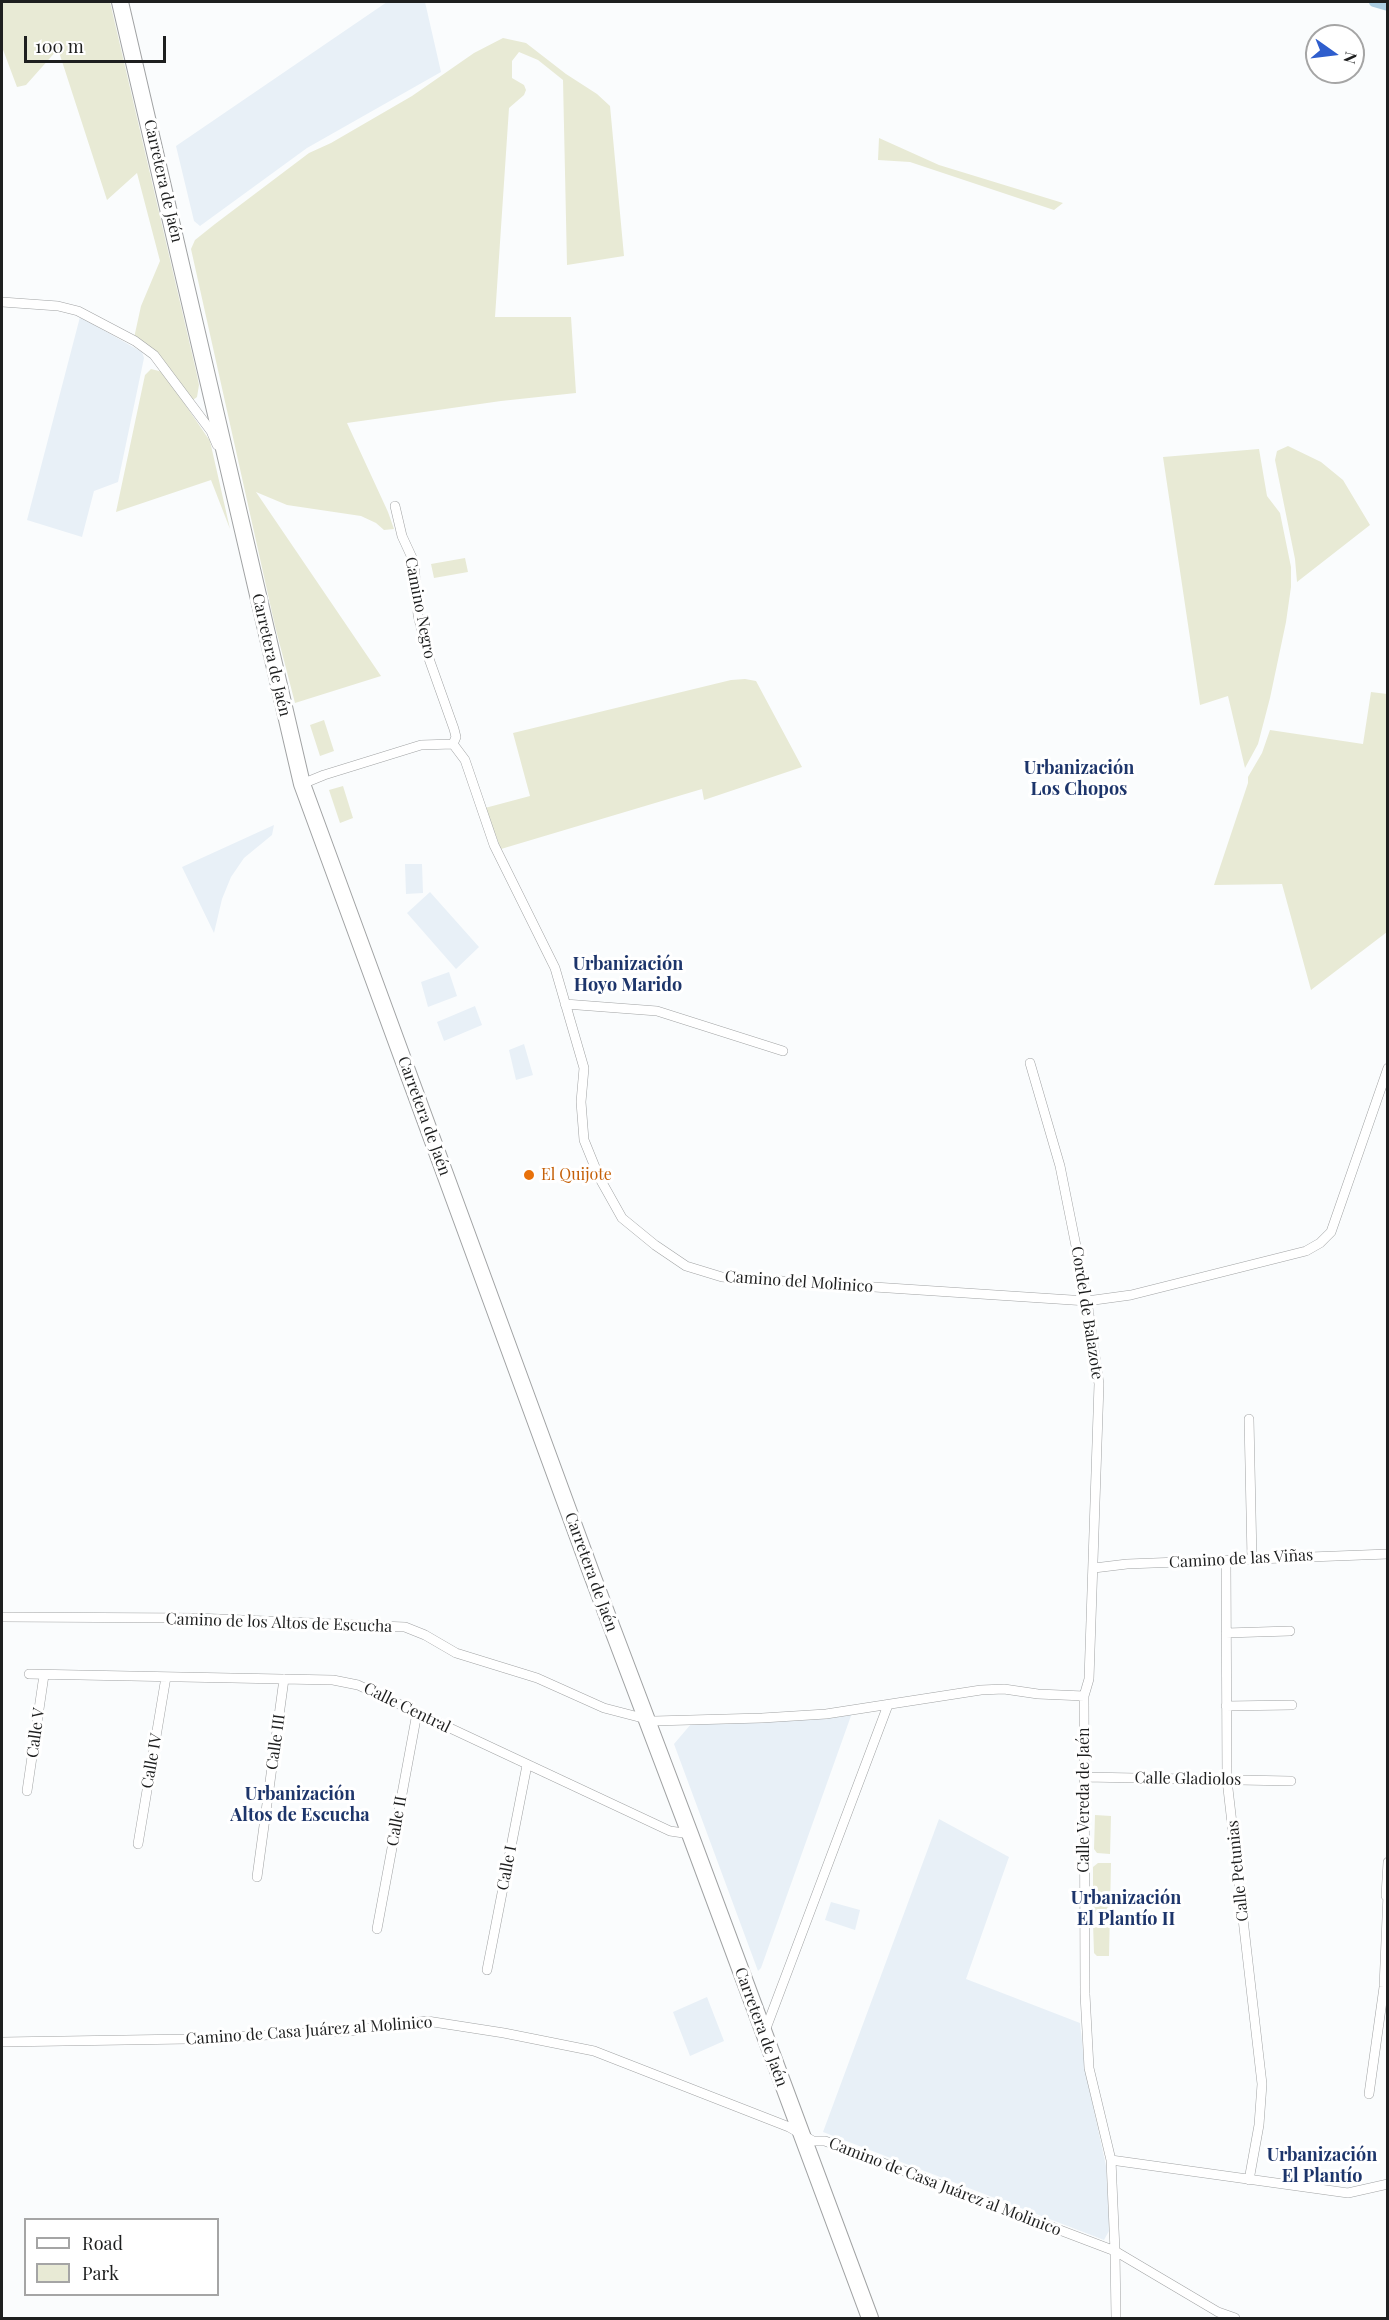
<!DOCTYPE html>
<meta charset="utf-8">
<style>
body{margin:0}
#map{position:relative;width:1389px;height:2320px;overflow:hidden;background:#fafcfd;font-family:"Playfair Display",serif}
canvas{display:block}
.frame{position:absolute;inset:0;border:3px solid #1e1f1f;pointer-events:none}
.legend{position:absolute;left:24px;top:2218px;width:195px;height:78px;box-sizing:border-box;background:#fff;border:2px solid #a5a5a5;margin:0;padding:8px 10px;list-style:none;font-size:18px;color:#1e1f1f}
.legend li{display:flex;align-items:center;gap:12px;height:30px}
.legend b{width:30px;border:2px solid #a5a5a5}
.north{position:absolute;left:1305px;top:24px;width:60px;height:60px;box-sizing:border-box;background:#fff;border:2px solid #a5a5a5;border-radius:50%;rotate:104deg;font-size:16px;font-weight:700;line-height:24px;text-align:center;color:#1e1f1f}
.north::after{content:'';display:block;margin:auto;width:21px;height:27px;background:#2f5ecd;clip-path:polygon(50% 0,100% 100%,50% 72%,0 100%)}
.scale{position:absolute;left:24px;top:36px;width:142px;height:27px;box-sizing:border-box;border:3px solid #1e1f1f;border-top:0;padding-left:8px;font-size:18px;line-height:21px;white-space:nowrap;color:#1e1f1f;-webkit-text-stroke:4px #fff;paint-order:stroke}
</style>
<div id="map">
<canvas width="1389" height="2320"></canvas>
<div class="frame"></div>
<ul class="legend">
<li><b style="height:8px;background:#fff"></b>Road</li>
<li><b style="height:16px;background:#e8ead5"></b>Park</li>
</ul>
<div class="north">N</div>
<div class="scale">100 m</div>
</div>
<script>
const context = document.querySelector('canvas').getContext('2d');
context.lineJoin = 'round';
function fill(path, color) { context.fillStyle = color; context.fill(path, 'evenodd'); }
const poly = rows => new Path2D(rows.map(r => 'M' + r).join(''));
function stroke(path, color, width, dash) { context.strokeStyle = color; context.lineWidth = width; context.lineCap = dash ? 'butt' : 'round'; context.setLineDash(dash || []); context.stroke(path); }
function drawText(font, color, halo, rows, align = 'center') {
  context.font = font + ' "Playfair Display",serif'; context.lineWidth = 6; context.setLineDash([]); context.textBaseline = 'middle'; context.strokeStyle = halo; context.fillStyle = color; for (const [text, x, y, turn = 0] of rows) {
    context.save(); context.translate(x, y); context.rotate((+turn || 0) * Math.PI / 180); context.textAlign = isNaN(turn) ? turn : align; if (halo) context.strokeText(text, 0, 0); context.fillText(text, 0, 0); context.restore();
  }
}
fill(poly([
 [387,2,425,2,441,72,307,148,200,226,194,221,176,146],
 [80,317,142,352,144,358,118,482,94,491,82,537,27,520],
 [274,825,272,835,244,858,231,877,222,899,214,933,182,867],
 [405,864,422,864,423,893,406,894],
 [430,892,479,947,456,969,407,913],
 [449,972,457,996,428,1007,421,982],
 [475,1006,482,1025,444,1041,437,1022],
 [524,1044,533,1075,516,1080,509,1050],
 [852,1713,761,1968,758,1971,674,1744,691,1724],
 [939,1819,1009,1857,966,1979,1080,2023,1085,2069,1106,2166,1109,2217,1109,2231,1104,2240,823,2132],
 [831,1902,860,1910,855,1930,825,1920],
 [707,1997,724,2041,690,2056,673,2012]
]), '#e8f0f7');
fill(poly([
 [2,2,110,2,197,375,199,385,197,397,193,400,134,338,141,306,160,261,137,173,107,200,58,49,26,85,17,87,2,47],
 [503,38,526,43,566,74,597,94,610,106,624,256,567,265,563,80,538,60,519,52,512,61,512,78,524,85,526,90,524,95,509,108,495,317,571,317,576,393,501,401,347,423,388,512,394,529,384,530,376,523,361,516,287,505,256,492,381,676,295,703,275,626,191,249,195,240,215,224,309,153,331,143,412,96,474,53],
 [879,138,939,165,1063,203,1054,210,910,162,878,160],
 [151,369,163,372,210,441,230,529,211,480,116,512,145,375],
 [1288,446,1321,462,1343,480,1370,525,1297,582,1295,559,1275,460,1277,451],
 [1259,449,1267,496,1280,513,1291,567,1291,587,1286,622,1270,698,1258,744,1245,768,1228,696,1200,705,1163,457],
 [465,558,468,572,434,578,431,564],
 [745,679,756,681,802,767,704,800,702,789,501,849,485,808,530,796,513,733,731,680],
 [1371,692,1387,694,1387,932,1311,990,1282,884,1214,885,1248,783,1248,777,1262,753,1270,730,1363,744],
 [324,720,334,751,320,756,310,725],
 [343,786,353,818,340,823,329,790],
 [1095,1815,1111,1816,1110,1854,1097,1853,1094,1849],
 [1098,1863,1111,1863,1109,1956,1097,1956,1094,1953,1093,1923,1102,1922,1102,1913,1093,1912,1093,1867]
]), '#e8ead5');
stroke(poly([
 [1374,2,1388,6]
]), '#adcee2', 10);
const street = poly([
 [2,302,58,306,78,311,135,341,154,355,211,431,217,445],
 [395,506,402,536,414,562,418,615,428,656,454,729,456,737,453,744],
 [302,784,324,775,421,745,453,744,465,760,494,845,555,968,584,1068,581,1102,584,1140,599,1177,622,1218,655,1245,686,1266,722,1277,1087,1301,1131,1295,1306,1251,1320,1243,1331,1232,1388,1068],
 [565,1004,657,1011,783,1051],
 [1030,1063,1060,1166,1087,1301,1099,1384,1089,1679,1084,1696,1085,1994,1089,2068,1111,2160,1115,2251,1116,2318],
 [1249,1419,1252,1559],
 [1226,1560,1227,1780,1262,2084,1259,2125,1249,2180],
 [1094,1568,1127,1564,1388,1554],
 [2,1617,196,1618,405,1627,425,1635,456,1653,537,1678,604,1708,654,1721,762,1718,826,1714,981,1690,1004,1689,1038,1694,1084,1696],
 [1226,1633,1290,1631],
 [29,1674,333,1680,358,1685,670,1831,690,1834],
 [1226,1706,1292,1705],
 [1085,1777,1291,1781],
 [27,1791,44,1675],
 [138,1844,166,1677],
 [257,1877,284,1679],
 [1386,1896,1388,1862],
 [377,1929,417,1713],
 [487,1970,527,1765],
 [765,2031,888,1705],
 [2,2042,187,2039,349,2031,427,2021,504,2033,594,2051,789,2127,813,2141,825,2141,1115,2251,1218,2312,1235,2318],
 [1369,2094,1384,1987,1388,1894],
 [1111,2160,1348,2193,1388,2184]
]);
const highway = poly([
 [120,2,302,784,592,1575,690,1834,870,2318]
]);
stroke(street, '#a1a3a4', 10);
stroke(highway, '#a1a3a4', 18);
stroke(street, '#fff', 9);
stroke(highway, '#fff', 16);
for (const [x, y, r, color] of [
 [529,1175,6,"#e8710a"]
]) { const dot = new Path2D(); dot.arc(x, y, r, 0, 2 * Math.PI); context.fillStyle = color; context.fill(dot); stroke(dot, '#fff', 2); }
drawText('16px', '#1e1f1f', '#fff', [
 ["Carretera de Jaén",163,181,77],
 ["Camino Negro",420,608,79],
 ["Carretera de Jaén",271,655,77],
 ["Carretera de Jaén",424,1116,70],
 ["Camino del Molinico",799,1282,4],
 ["Cordel de Balazote",1087,1313,81],
 ["Camino de las Viñas",1241,1559,-3],
 ["Carretera de Jaén",591,1572,70],
 ["Camino de los Altos de Escucha",279,1623,2],
 ["Calle Central",407,1708,26],
 ["Calle V",36,1733,-82],
 ["Calle III",276,1742,-82],
 ["Calle IV",152,1761,-80],
 ["Calle Gladiolos",1188,1779,1],
 ["Calle Vereda de Jaén",1084,1800,-90],
 ["Calle II",397,1821,-80],
 ["Calle I",507,1868,-79],
 ["Calle Petunias",1238,1871,-96],
 ["Carretera de Jaén",761,2027,70],
 ["Camino de Casa Juárez al Molinico",309,2031,-4],
 ["Camino de Casa Juárez al Molinico",945,2187,21]
]);
drawText('16px', '#c56008', '#fff', [
 ["El Quijote",541,1175]
], 'left');
drawText('bold 18px', '#1d356b', '#fff', [
 ["Urbanización",1079,768],
 ["Los Chopos",1079,789],
 ["Urbanización",628,964],
 ["Hoyo Marido",628,985],
 ["Urbanización",300,1794],
 ["Altos de Escucha",300,1815],
 ["Urbanización",1126,1898],
 ["El Plantío II",1126,1919],
 ["Urbanización",1322,2155],
 ["El Plantío",1322,2176]
]);
</script>
